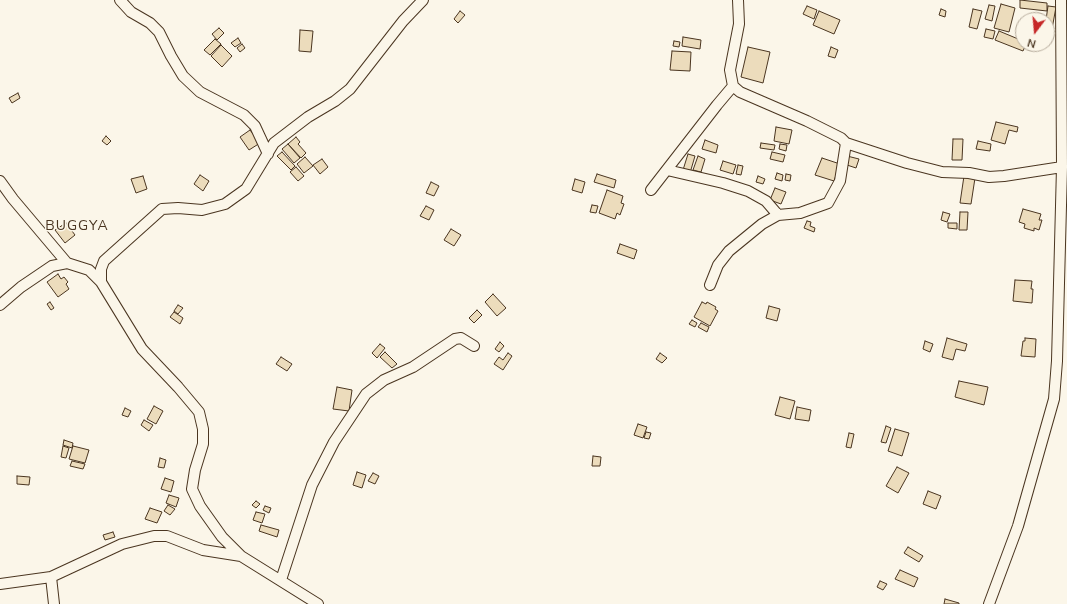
<!DOCTYPE html>
<style>
body{margin:0}
#map{position:relative;width:1067px;height:604px;overflow:hidden;background:#fbf6e9;font-family:"Nunito Sans",sans-serif}
canvas{display:block}
.north{position:absolute;left:1015px;top:12px;width:40px;height:40px;box-sizing:border-box;background:#fbf6e9;border:1px solid #b4a999;border-radius:50%;rotate:196deg;font-size:11px;font-weight:700;line-height:16px;text-align:center;color:#4a3520}
.north::after{content:'';display:block;margin:auto;width:14px;height:18px;background:#c62828;clip-path:polygon(50% 0,100% 100%,50% 72%,0 100%)}
</style>
<div id="map">
<canvas width="1067" height="604"></canvas>
<div class="north">N</div>
</div>
<script>
const context = document.querySelector('canvas').getContext('2d');
context.lineJoin = 'round';
function fill(path, color) { context.fillStyle = color; context.fill(path, 'evenodd'); }
const poly = rows => new Path2D(rows.map(r => 'M' + r).join(''));
function stroke(path, color, width, dash) { context.strokeStyle = color; context.lineWidth = width; context.lineCap = dash ? 'butt' : 'round'; context.setLineDash(dash || []); context.stroke(path); }
function drawText(font, color, halo, rows, align = 'center') {
  context.font = font + ' "Nunito Sans",sans-serif'; context.lineWidth = 3; context.setLineDash([]); context.textBaseline = 'middle'; context.strokeStyle = halo; context.fillStyle = color; for (const [text, x, y, turn = 0] of rows) {
    context.save(); context.translate(x, y); context.rotate((+turn || 0) * Math.PI / 180); context.textAlign = isNaN(turn) ? turn : align; if (halo) context.strokeText(text, 0, 0); context.fillText(text, 0, 0); context.restore();
  }
}
const building = poly([
 [1020,0,1047,3,1047,11,1020,8,1020,0],
 [1001,4,1015,8,1009,32,994,28,1001,4],
 [989,5,995,6,992,21,985,19,989,5],
 [807,6,817,10,814,19,803,14,807,6],
 [1048,6,1056,7,1052,29,1047,29,1046,20,1048,6],
 [941,9,946,11,945,17,939,15,941,9],
 [973,9,982,11,977,29,969,27,973,9],
 [460,11,465,15,458,23,454,19,460,11],
 [819,11,840,20,834,34,813,25,819,11],
 [219,28,224,33,217,40,212,34,219,28],
 [986,29,995,31,993,39,984,37,986,29],
 [300,30,313,31,311,52,299,51,300,30],
 [999,31,1023,41,1023,44,1026,44,1023,51,995,40,999,31],
 [683,37,701,40,700,49,682,46,683,37],
 [238,38,241,43,235,47,231,43,238,38],
 [215,39,221,44,210,55,204,50,215,39],
 [674,41,680,42,679,47,673,46,674,41],
 [242,44,245,48,240,52,237,48,242,44],
 [221,45,232,56,222,67,211,56,221,45],
 [748,47,770,52,763,83,741,77,748,47],
 [831,47,838,50,835,58,828,56,831,47],
 [672,51,691,52,690,71,670,70,672,51],
 [18,93,20,98,12,103,9,98,18,93],
 [996,122,1018,127,1017,132,1009,130,1005,144,991,140,996,122],
 [776,127,792,130,789,144,774,141,776,127],
 [250,130,260,143,249,150,240,137,250,130],
 [106,136,111,141,107,145,102,141,106,136],
 [296,137,300,142,298,144,306,153,301,158,288,144,296,137],
 [953,139,963,139,962,160,952,160,953,139],
 [705,140,718,145,716,153,702,149,705,140],
 [978,141,991,144,990,151,976,149,978,141],
 [761,143,775,145,774,150,760,148,761,143],
 [288,144,300,158,294,163,282,149,288,144],
 [780,144,787,145,786,151,779,149,780,144],
 [282,152,295,166,291,170,277,156,282,152],
 [772,152,785,155,783,162,770,159,772,152],
 [688,154,695,156,690,173,683,170,688,154],
 [698,156,705,159,701,172,693,170,698,156],
 [847,156,859,159,856,168,844,164,847,156],
 [305,157,313,166,304,173,297,164,305,157],
 [822,158,840,164,834,181,815,175,822,158],
 [322,159,328,167,320,174,313,165,322,159],
 [723,161,736,165,733,174,720,170,723,161],
 [738,165,743,166,741,175,736,174,738,165],
 [296,167,304,176,298,181,290,172,296,167],
 [777,173,783,175,782,181,775,179,777,173],
 [597,174,616,180,614,188,594,182,597,174],
 [786,174,791,175,790,181,785,180,786,174],
 [200,175,209,181,203,191,194,184,200,175],
 [143,176,147,189,136,193,131,179,143,176],
 [758,176,765,179,763,184,756,182,758,176],
 [964,176,975,178,971,204,960,203,964,176],
 [575,179,585,182,582,193,572,190,575,179],
 [431,182,439,186,434,196,426,193,431,182],
 [775,188,786,192,781,204,770,200,775,188],
 [607,190,623,196,621,203,624,204,620,215,617,213,615,219,599,213,607,190],
 [592,205,598,206,596,213,590,212,592,205],
 [426,206,434,210,429,220,420,216,426,206],
 [1023,209,1041,214,1039,220,1042,220,1039,230,1034,228,1034,231,1024,228,1025,224,1019,222,1023,209],
 [943,212,950,214,947,222,941,220,943,212],
 [960,212,968,212,967,230,959,230,960,212],
 [807,221,811,222,810,226,815,228,814,232,804,228,807,221],
 [66,223,75,235,65,243,55,230,66,223],
 [948,223,957,223,957,229,948,228,948,223],
 [451,229,461,235,454,246,444,240,451,229],
 [620,244,637,250,634,259,617,253,620,244],
 [58,274,61,279,64,277,68,282,66,284,69,289,58,297,47,282,58,274],
 [1015,280,1032,281,1031,289,1033,289,1032,303,1013,301,1015,280],
 [493,294,506,308,497,316,485,302,493,294],
 [50,302,54,308,51,310,47,304,50,302],
 [702,302,706,304,707,302,716,307,715,309,718,311,710,326,694,317,702,302],
 [178,305,183,308,178,314,174,311,178,305],
 [769,306,780,309,777,321,766,318,769,306],
 [477,310,482,315,474,323,469,318,477,310],
 [174,312,183,318,180,324,170,317,174,312],
 [692,320,697,323,695,327,689,324,692,320],
 [701,323,709,327,707,332,698,327,701,323],
 [947,338,967,344,965,351,956,349,953,360,942,357,947,338],
 [1025,338,1036,339,1035,357,1021,356,1023,341,1025,341,1025,338],
 [925,341,933,344,930,352,923,349,925,341],
 [500,342,504,346,499,352,495,349,500,342],
 [380,344,385,348,377,358,372,353,380,344],
 [385,352,397,364,392,368,380,357,385,352],
 [508,353,512,356,503,370,494,364,499,357,503,360,508,353],
 [660,353,667,358,662,363,656,359,660,353],
 [281,357,292,364,287,371,276,364,281,357],
 [959,381,988,387,984,405,955,397,959,381],
 [337,387,352,390,349,411,333,409,337,387],
 [780,397,795,401,790,419,775,415,780,397],
 [154,406,163,411,156,424,147,419,154,406],
 [797,407,811,410,809,421,795,419,797,407],
 [125,408,131,411,128,417,122,415,125,408],
 [144,420,153,425,149,431,141,425,144,420],
 [638,424,647,427,643,438,634,435,638,424],
 [886,426,891,428,886,443,881,442,886,426],
 [895,429,909,433,902,456,888,451,895,429],
 [646,432,651,433,649,439,644,438,646,432],
 [849,433,854,434,851,448,846,447,849,433],
 [64,440,73,443,72,448,63,445,64,440],
 [63,446,69,448,66,458,61,457,63,446],
 [73,446,89,450,85,463,69,459,73,446],
 [593,456,601,457,600,466,592,466,593,456],
 [160,458,166,460,164,468,158,467,160,458],
 [72,461,85,464,83,469,70,466,72,461],
 [897,467,909,473,898,493,886,486,897,467],
 [357,472,366,475,362,488,353,485,357,472],
 [373,473,379,476,375,484,368,481,373,473],
 [17,476,30,477,29,485,17,484,17,476],
 [165,478,174,481,171,492,161,489,165,478],
 [928,491,941,496,936,509,923,504,928,491],
 [169,495,179,498,176,507,166,503,169,495],
 [256,501,260,504,256,508,252,505,256,501],
 [168,505,175,509,170,515,164,511,168,505],
 [265,506,271,508,269,513,263,510,265,506],
 [150,508,162,512,157,523,145,519,150,508],
 [256,512,265,514,262,523,253,520,256,512],
 [261,525,279,530,277,537,259,531,261,525],
 [113,532,115,537,105,540,103,535,113,532],
 [908,547,923,556,919,562,904,553,908,547],
 [900,570,918,578,914,587,895,579,900,570],
 [880,581,887,584,883,590,877,587,880,581],
 [945,599,959,603,959,604,944,604,945,599]
]);
fill(building, '#ecdcbc');
stroke(building, '#4a3520', 1);
const minor = poly([
 [120,0,131,12,150,23,159,32,171,56,183,76,200,92,244,115,255,126,268,154],
 [738,0,739,24,730,70,733,86,740,92,807,121,841,138,846,143,907,163,942,172,969,173,989,177,1004,176,1062,167],
 [667,170,723,183,748,191,766,201,778,215],
 [0,181,13,199,67,263],
 [651,190,717,105,733,86],
 [101,282,101,269,104,261,162,209,178,208,202,210,225,204,246,189,274,143,308,117,335,101,350,89,403,21,423,0],
 [710,285,718,265,729,251,762,224,778,215,800,213,828,203,840,181,846,143],
 [0,305,21,287,52,266,67,263,89,270,101,282,142,349,178,387,199,412,203,429,203,444,195,470,192,489,200,506,222,537,241,556,318,604],
 [51,577,54,604],
 [281,580,312,485,334,442,366,394,384,380,413,367,455,339,461,338,474,346],
 [0,584,51,577,122,544,154,536,167,536,203,550,241,556],
 [989,604,1018,526,1054,399,1057,361,1062,167,1061,0]
]);
stroke(minor, '#4a3520', 12);
stroke(minor, '#fbf6e9', 10);
context.letterSpacing = '1px';
drawText('14px', '#4a3520', '#fbf6e9', [
 ["BUGGYA",77,227]
]);
context.letterSpacing = '0px';
</script>
